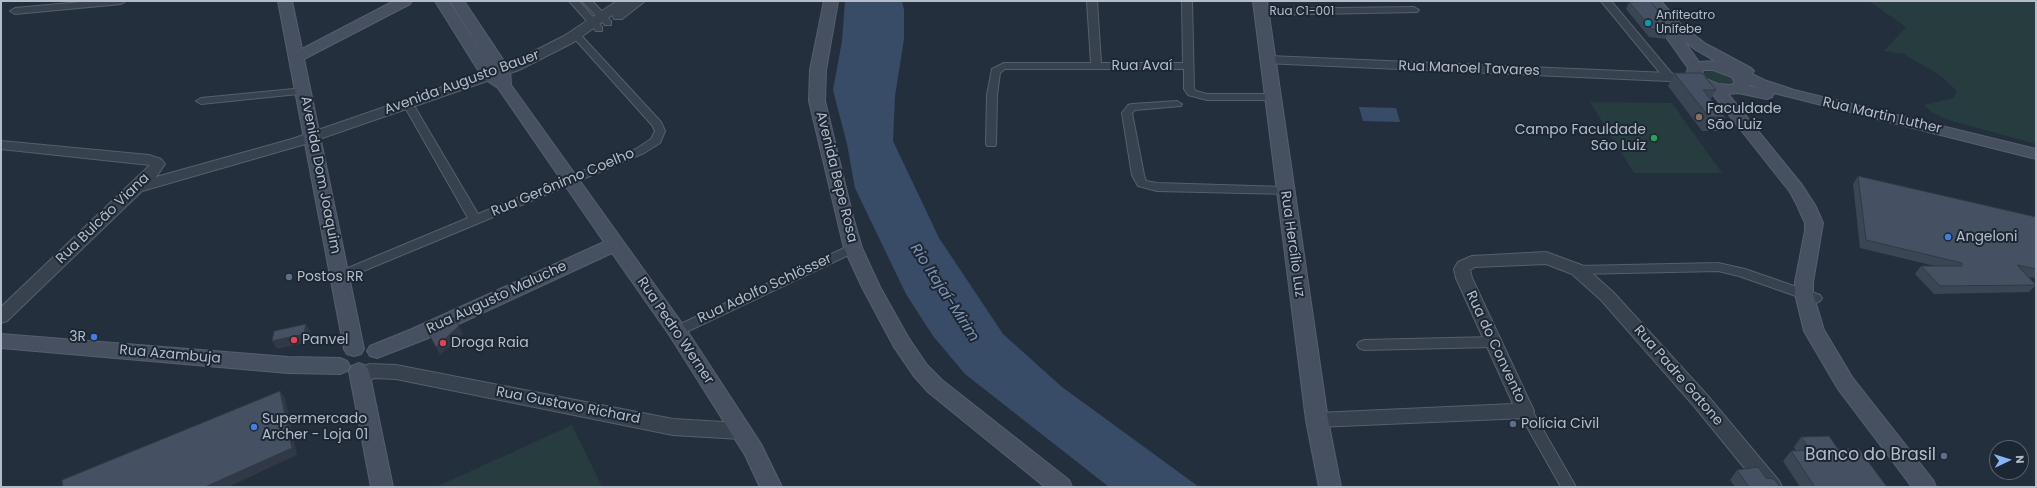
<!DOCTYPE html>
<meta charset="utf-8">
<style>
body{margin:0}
#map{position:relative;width:2037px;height:488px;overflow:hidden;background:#242f3e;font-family:Poppins,sans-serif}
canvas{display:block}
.frame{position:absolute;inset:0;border:2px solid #b4bcc9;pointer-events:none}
.north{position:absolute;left:1989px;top:440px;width:40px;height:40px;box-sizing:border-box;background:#1d2633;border:1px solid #59626f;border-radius:50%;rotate:86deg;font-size:11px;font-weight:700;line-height:16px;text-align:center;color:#b4bcc9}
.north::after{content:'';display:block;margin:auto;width:14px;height:18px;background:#8ab4f8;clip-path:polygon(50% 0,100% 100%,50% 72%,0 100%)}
</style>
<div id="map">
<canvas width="2037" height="488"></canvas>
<div class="frame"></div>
<div class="north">N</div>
</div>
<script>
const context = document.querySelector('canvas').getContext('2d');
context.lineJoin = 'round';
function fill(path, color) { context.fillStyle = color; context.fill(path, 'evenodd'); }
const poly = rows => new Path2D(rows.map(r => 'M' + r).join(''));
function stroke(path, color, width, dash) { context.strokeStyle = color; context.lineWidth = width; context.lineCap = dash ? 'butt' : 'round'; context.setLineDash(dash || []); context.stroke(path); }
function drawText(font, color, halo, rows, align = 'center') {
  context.font = font + ' Poppins,sans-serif'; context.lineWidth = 4; context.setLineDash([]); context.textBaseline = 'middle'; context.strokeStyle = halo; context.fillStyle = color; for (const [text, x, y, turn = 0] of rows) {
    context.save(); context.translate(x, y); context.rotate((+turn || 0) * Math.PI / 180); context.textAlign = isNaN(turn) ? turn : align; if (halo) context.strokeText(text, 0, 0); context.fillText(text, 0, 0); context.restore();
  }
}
fill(poly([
 [1869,1,2036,1,2036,144,1945,119,1930,111,1924,105,1953,98,1957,91,1941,76,1904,54,1884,51,1906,27],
 [1711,69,1733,77,1735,82,1730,86,1721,86,1710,82,1703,74],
 [1590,102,1672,103,1722,173,1634,173],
 [572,425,602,487,436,487]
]), '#263c3f');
fill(poly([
 [845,1,902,1,904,10,904,39,895,96,893,141,939,238,1003,334,1062,387,1199,487,1109,487,965,374,933,336,906,294,855,188,847,144,833,90,842,41],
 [1359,107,1396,108,1400,122,1363,121]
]), '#394c67');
const minor = poly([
 [92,1,126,1,121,4,15,14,10,11,15,8,92,1],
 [569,1,579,1,602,27,602,31,596,31,569,1],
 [582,1,592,1,611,21,611,25,605,25,582,1],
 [1087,1,1097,1,1101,63,1183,63,1182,1,1192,1,1194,89,1196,91,1207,94,1274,94,1279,97,1274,100,1207,100,1188,95,1184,89,1184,69,1005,69,1000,73,997,95,996,144,995,146,987,146,986,144,987,95,992,69,1004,63,1091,63,1087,1],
 [1601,1,1611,1,1673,75,1674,77,1673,79,1665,79,1601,1],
 [1414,7,1419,10,1417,12,1263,15,1258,12,1263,9,1414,7],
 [576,32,579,33,661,122,665,131,660,143,644,153,479,223,344,279,336,279,334,276,336,273,468,218,406,109,407,107,415,107,416,109,478,214,636,149,651,139,655,131,652,125,573,37,573,33,576,32],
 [304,88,309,91,308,93,201,104,196,101,201,98,304,88],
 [1177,101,1182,104,1181,106,1135,110,1132,113,1144,175,1146,181,1157,183,1285,187,1291,191,1289,194,1157,191,1138,186,1132,175,1122,113,1128,105,1132,104,1177,101],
 [853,244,857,245,859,248,857,251,682,334,672,334,671,331,672,328,853,244],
 [1718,263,1745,269,1820,295,1822,298,1820,301,1816,303,1739,276,1718,271,1578,274,1574,273,1572,270,1574,267,1578,266,1718,263],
 [1493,337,1498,339,1500,342,1498,345,1493,347,1364,350,1359,348,1357,345,1359,342,1364,340,1493,337],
 [1525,405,1530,407,1576,487,1561,487,1518,411,1520,407,1525,405]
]);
const tertiary = poly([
 [617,1,645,1,622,19,614,19,612,15,574,42,519,70,302,145,142,191,7,321,1,323,1,307,150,165,1,149,1,141,149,155,161,159,165,164,156,177,292,139,509,64,564,36,617,1],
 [1269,56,1669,73,1698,78,1700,81,1698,84,1693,85,1669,81,1264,63,1262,60,1264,57,1269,56],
 [1546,252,1584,266,1613,292,1708,396,1779,481,1782,487,1760,487,1694,406,1601,300,1572,274,1546,264,1475,267,1470,270,1472,278,1534,411,1532,416,1525,418,1317,427,1310,425,1308,420,1310,415,1317,413,1513,404,1456,278,1454,269,1458,262,1472,256,1546,252],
 [370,364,396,365,673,419,740,423,747,426,749,431,747,436,740,439,673,435,396,379,374,378,361,385,355,383,352,378,355,373,364,366,370,364]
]);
const secondary = poly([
 [278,1,292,1,302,49,394,1,412,1,410,4,304,59,364,349,361,354,354,356,347,354,344,349,278,1],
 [435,1,449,1,495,73,450,1,464,1,510,70,511,85,684,326,761,444,782,487,760,487,745,455,670,336,612,253,426,339,377,358,370,356,367,351,370,346,412,329,604,242,498,88,483,78,435,1],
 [824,1,838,1,826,70,825,101,853,217,862,248,880,287,908,337,927,365,942,380,1069,480,1072,487,1045,487,928,392,913,375,894,347,862,287,844,248,809,101,810,70,824,1],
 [1253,1,1267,1,1328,420,1341,487,1319,487,1306,420,1253,1],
 [1647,1,1661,1,1682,26,1706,44,1751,68,1754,71,1752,74,1764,80,1794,90,2036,149,2036,159,1774,93,1772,97,1767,99,1738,93,1728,94,1802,185,1815,205,1823,223,1813,282,1813,294,1824,330,1852,377,1933,480,1936,487,1912,487,1838,389,1804,331,1795,294,1795,282,1805,231,1805,223,1797,205,1790,192,1710,91,1696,85,1689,77,1686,74,1688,68,1661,30,1667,26,1647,1],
 [1684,41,1696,50,1715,61,1699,62,1684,41],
 [1704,70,1713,70,1732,77,1735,83,1731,85,1718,84,1706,79,1702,73,1704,70],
 [1750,85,1754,86,1759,88,1749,86,1750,85],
 [1,334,288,357,340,358,347,361,350,366,347,371,340,374,288,373,1,348,1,334],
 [359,363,366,366,369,371,393,487,371,487,349,371,352,366,359,363]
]);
stroke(minor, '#565f6c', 2);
stroke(tertiary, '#565f6c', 2);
stroke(secondary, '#565f6c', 2);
fill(minor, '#38414e');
fill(tertiary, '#38414e');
fill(secondary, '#465061');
fill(poly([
 [1629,2,1666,20,1664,24,1669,31,1665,39,1649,37,1626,9],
 [1674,73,1716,90,1711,99,1725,117,1718,131,1702,131,1668,86],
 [1858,176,2036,217,2036,278,2029,277,2036,285,2029,292,1934,294,1915,274,1921,266,1935,266,1860,248,1853,184],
 [1801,437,1838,449,1887,487,1800,487,1783,461,1791,451,1796,451,1794,447],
 [1737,470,1766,478,1780,487,1735,487,1730,480]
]), '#3b4654');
fill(poly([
 [306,324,311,332,309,342,277,349,272,341],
 [459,326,463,334,440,355,436,347],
 [280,391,285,398,297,455,228,487,205,487]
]), '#303945');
const building = poly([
 [1650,1,1666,20,1663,24,1669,31,1652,29,1629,2,1650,1],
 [1674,73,1702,73,1716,90,1703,90,1725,117,1709,117,1674,73],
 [1858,176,2036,217,2036,269,2017,265,2036,285,1940,286,1921,266,1962,266,1962,263,1866,240,1858,176],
 [454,318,459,326,436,347,427,331,454,318],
 [306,324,304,334,272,341,274,331,306,324],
 [280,391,292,448,205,487,63,487,62,480,280,391],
 [1829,436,1838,449,1859,449,1887,487,1815,487,1791,451,1810,450,1801,437,1829,436],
 [1758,467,1766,478,1774,479,1780,487,1749,487,1737,470,1758,467]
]);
fill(building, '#455162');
stroke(building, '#303945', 1);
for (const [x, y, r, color] of [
 [1648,23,4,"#0f9aa8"],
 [1699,117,4,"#8d6e63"],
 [1654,138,4,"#2e9e5b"],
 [1948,237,4,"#3f7fe0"],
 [289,277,4,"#5c6f8a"],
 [94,337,4,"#3f7fe0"],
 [294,340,4,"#e0444e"],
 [443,343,4,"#e0444e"],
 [1513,424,4,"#5c6f8a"],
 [254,427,4,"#3f7fe0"],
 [1944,456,4,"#5c6f8a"]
]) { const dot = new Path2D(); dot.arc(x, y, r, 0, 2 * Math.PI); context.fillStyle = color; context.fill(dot); stroke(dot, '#1d2633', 1.5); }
drawText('12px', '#b4bcc9', '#1d2633', [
 ["Rua C1-001",1302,12]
]);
drawText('12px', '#b4bcc9', '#1d2633', [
 ["Anfiteatro",1656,16],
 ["Unifebe",1656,30]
], 'left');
drawText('14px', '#b4bcc9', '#1d2633', [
 ["Rua Avaí",1142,66],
 ["Rua Manoel Tavares",1469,69,2],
 ["Avenida Augusto Bauer",462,83,-20],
 ["Rua Martin Luther",1882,116,13],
 ["Avenida Dom Joaquim",320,175,79],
 ["Avenida Bepe Rosa",836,177,76],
 ["Rua Gerônimo Coelho",563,183,-23],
 ["Rua Bulcão Viana",103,219,-44],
 ["Rua Hercílio Luz",1292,244,82],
 ["Rua Adolfo Schlösser",765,289,-25],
 ["Rua Augusto Maluche",497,298,-25],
 ["Rua Pedro Werner",675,331,56],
 ["Rua do Convento",1495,347,65],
 ["Rua Azambuja",170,355,5],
 ["Rua Padre Gatone",1678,376,49],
 ["Rua Gustavo Richard",568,406,11]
]);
drawText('14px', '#b4bcc9', '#1d2633', [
 ["Faculdade",1707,109],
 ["São Luiz",1707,125],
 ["Campo Faculdade",1646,130,"right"],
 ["São Luiz",1646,146,"right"],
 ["Angeloni",1956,237],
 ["Postos RR",297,277],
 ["3R",86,337,"right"],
 ["Panvel",302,340],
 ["Droga Raia",451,343],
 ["Supermercado",262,419],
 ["Archer - Loja 01",262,435],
 ["Polícia Civil",1521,424]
], 'left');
drawText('italic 15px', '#7c92b1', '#1d2633', [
 ["Rio Itajaí-Mirim",944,293,57]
]);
drawText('17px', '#b4bcc9', '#1d2633', [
 ["Banco do Brasil",1936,456]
], 'right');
</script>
